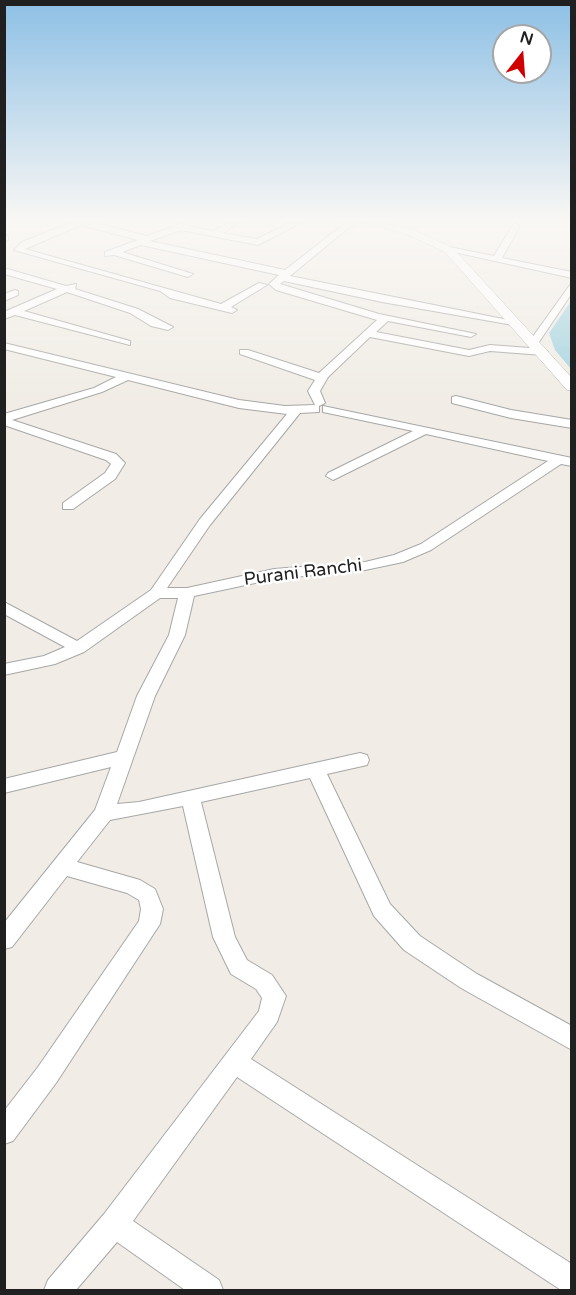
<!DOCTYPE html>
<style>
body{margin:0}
#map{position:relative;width:576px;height:1295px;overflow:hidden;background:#f1ede6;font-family:"Varela Round",sans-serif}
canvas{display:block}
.frame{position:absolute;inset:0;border:6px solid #202020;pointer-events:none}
.north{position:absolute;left:492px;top:24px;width:60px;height:60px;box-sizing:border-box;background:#fff;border:2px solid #a6a6a6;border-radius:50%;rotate:17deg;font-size:16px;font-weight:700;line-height:24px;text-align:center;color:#202020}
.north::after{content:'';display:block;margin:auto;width:21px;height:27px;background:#d00000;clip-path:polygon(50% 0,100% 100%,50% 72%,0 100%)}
</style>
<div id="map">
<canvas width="576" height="1295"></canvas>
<div class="frame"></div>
<div class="north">N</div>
</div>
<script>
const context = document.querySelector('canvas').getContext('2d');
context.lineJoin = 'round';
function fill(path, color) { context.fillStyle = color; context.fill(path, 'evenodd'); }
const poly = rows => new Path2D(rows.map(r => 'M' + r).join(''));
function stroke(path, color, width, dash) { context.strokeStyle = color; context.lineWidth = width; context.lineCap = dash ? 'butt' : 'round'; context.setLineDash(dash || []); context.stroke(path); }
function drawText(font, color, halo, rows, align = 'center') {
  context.font = font + ' "Varela Round",sans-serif'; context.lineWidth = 5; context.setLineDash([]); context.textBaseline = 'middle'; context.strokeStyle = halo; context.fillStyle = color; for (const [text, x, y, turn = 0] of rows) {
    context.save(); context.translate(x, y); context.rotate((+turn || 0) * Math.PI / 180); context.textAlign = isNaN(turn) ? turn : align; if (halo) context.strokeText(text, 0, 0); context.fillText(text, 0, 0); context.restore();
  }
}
fill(poly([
 [571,301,572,369,571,369,555,350,549,333]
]), '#a5d3e0');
const minor = poly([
 [70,220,84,220,147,236,180,224,213,231,233,220,243,220,223,233,257,239,295,220,306,220,258,245,181,230,150,241,285,270,349,220,358,220,290,276,518,322,513,325,382,302,284,281,280,284,379,314,476,334,471,337,388,321,376,332,469,350,490,345,543,349,548,352,543,355,490,351,469,356,370,337,328,377,320,391,325,403,319,406,319,412,300,413,210,525,167,588,187,588,274,569,365,562,394,555,421,544,548,461,426,434,333,480,326,476,328,473,413,431,323,412,323,406,572,458,572,466,561,464,431,550,403,562,365,570,274,579,194,596,185,635,155,696,117,804,139,802,360,753,367,755,369,760,367,765,327,774,390,904,420,936,477,974,572,1026,572,1050,461,988,404,950,374,916,310,778,201,802,235,937,247,960,272,975,286,996,277,1022,251,1059,572,1264,572,1290,561,1290,237,1077,133,1221,219,1280,223,1290,185,1290,117,1242,76,1290,44,1290,48,1280,104,1214,259,1011,262,998,256,989,231,974,213,937,183,806,110,820,77,862,140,880,155,889,163,909,160,924,56,1083,13,1141,4,1144,4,1111,38,1067,139,921,141,909,139,900,127,893,67,876,12,947,4,949,4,923,95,810,111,767,4,793,4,779,117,752,137,696,169,635,178,598,160,598,84,652,55,664,4,675,4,664,44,656,65,647,4,614,4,602,77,641,151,590,200,519,287,414,239,408,128,380,102,392,12,420,116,454,125,463,115,479,73,509,63,509,63,503,105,473,111,464,106,460,4,425,4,414,94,388,116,377,4,349,4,343,239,400,285,406,315,405,308,391,315,380,240,354,240,350,248,350,319,373,377,320,276,290,269,284,279,275,141,245,122,252,193,274,188,277,114,255,105,256,105,252,138,240,81,225,25,249,221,304,259,283,267,285,231,307,237,310,232,313,170,298,160,291,14,250,22,242,72,222,70,220],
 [516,223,520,226,502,258,572,272,572,278,445,250,449,247,494,256,512,226,516,223],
 [4,235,8,236,8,240,4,241,4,235],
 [4,268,66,286,76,284,75,289,138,309,173,327,168,330,151,326,130,313,67,292,24,311,130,341,130,345,15,315,4,319,4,312,57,289,4,274,4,268],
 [572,282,572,293,539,342,530,344,529,342,572,282],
 [15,290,18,291,18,295,4,301,4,294,15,290],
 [456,396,511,410,572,420,572,428,511,418,452,403,452,397,456,396]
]);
const tertiary = poly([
 [353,220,373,220,414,230,453,248,572,378,572,391,567,390,445,252,406,234,353,220]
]);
stroke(minor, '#a7a7a7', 2);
stroke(tertiary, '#a7a7a7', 1);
fill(minor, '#fff');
fill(tertiary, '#fff');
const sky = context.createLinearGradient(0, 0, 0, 401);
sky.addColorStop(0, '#8dc0e5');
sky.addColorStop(0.55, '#f9f7f4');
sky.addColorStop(1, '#f9f7f400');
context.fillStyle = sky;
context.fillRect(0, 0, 576, 401);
drawText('18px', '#202020', '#fff', [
 ["Purani Ranchi",303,573,-7]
]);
</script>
